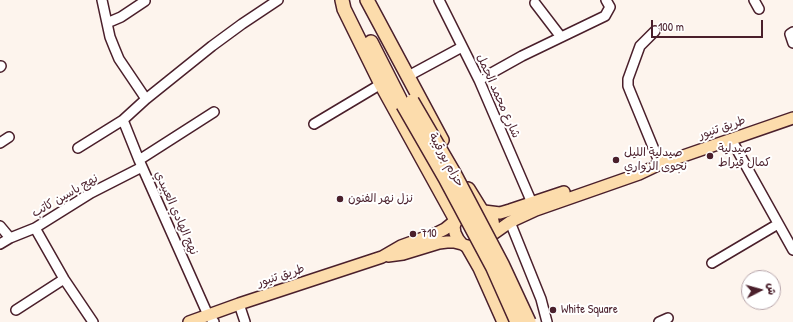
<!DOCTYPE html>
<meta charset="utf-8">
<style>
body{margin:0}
#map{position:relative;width:793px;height:322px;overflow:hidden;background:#fdf4ed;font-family:"Patrick Hand","Playpen Sans Arabic",sans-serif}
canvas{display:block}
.north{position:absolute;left:741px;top:270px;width:40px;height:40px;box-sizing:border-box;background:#fff;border:1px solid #b7a5aa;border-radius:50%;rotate:84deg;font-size:11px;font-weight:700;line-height:16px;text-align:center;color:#4a1f2b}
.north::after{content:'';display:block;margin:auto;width:14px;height:18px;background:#4a1f2b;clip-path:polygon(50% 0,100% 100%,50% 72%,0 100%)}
.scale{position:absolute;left:651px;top:20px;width:112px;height:18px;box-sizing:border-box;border:2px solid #4a1f2b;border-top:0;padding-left:5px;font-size:12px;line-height:14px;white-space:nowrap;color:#4a1f2b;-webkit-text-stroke:3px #fff;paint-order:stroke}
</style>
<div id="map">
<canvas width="793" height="322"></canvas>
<div class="north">ش</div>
<div class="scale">100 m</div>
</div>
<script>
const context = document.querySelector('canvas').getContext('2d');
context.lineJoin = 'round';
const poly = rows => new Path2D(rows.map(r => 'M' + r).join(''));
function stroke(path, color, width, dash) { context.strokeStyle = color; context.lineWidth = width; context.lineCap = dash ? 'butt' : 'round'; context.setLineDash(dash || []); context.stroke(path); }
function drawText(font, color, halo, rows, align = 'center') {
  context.font = font + ' "Patrick Hand","Playpen Sans Arabic",sans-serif'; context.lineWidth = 4; context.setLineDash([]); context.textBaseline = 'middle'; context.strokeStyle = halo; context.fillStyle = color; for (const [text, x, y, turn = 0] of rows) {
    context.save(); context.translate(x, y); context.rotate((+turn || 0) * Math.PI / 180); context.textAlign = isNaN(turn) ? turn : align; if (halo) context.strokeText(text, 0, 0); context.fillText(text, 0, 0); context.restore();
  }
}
const minor = poly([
 [102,0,110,37,114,47,119,59,146,99],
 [439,0,479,80,532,203],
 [754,0,759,9],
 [535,3,561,37],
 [107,23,121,17,145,1],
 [655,31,640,46,628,79,628,86,630,91,660,164],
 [793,32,790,34,793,43],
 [0,67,1,66],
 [412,74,462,47],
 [479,80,522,56,605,16,610,7,606,0],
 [314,124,381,84],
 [731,139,793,250],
 [0,143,9,137],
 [78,148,123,120],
 [139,160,214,112],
 [510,222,541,299,547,322],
 [0,226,10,238],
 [35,228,64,279,93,322],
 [0,244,10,238,35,228,91,193,142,167],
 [712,263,778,224],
 [239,304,245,322],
 [16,310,64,279],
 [214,322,208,315,139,160,123,120,146,99,212,46,242,24,278,0],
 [659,322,668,318]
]);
const major = poly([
 [474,208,478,208,484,211,489,215,493,221,494,227,493,234,491,237],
 [484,211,500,213,510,210,564,192],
 [457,218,454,227,455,233,458,239,462,244],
 [493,234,510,222,536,210,639,174,660,164,793,118],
 [388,256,403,254,439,243,447,242,454,242,462,244,468,247,476,247],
 [189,322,239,304,382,257,401,246,437,233,445,229,456,220]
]);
const highway = poly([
 [342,0,344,9,381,84,456,220],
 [367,0,442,140],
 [371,42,403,105],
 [468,189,481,210],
 [468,247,480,268,504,322]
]);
stroke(minor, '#4a1f2b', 12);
stroke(major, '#4a1f2b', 14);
stroke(highway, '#4a1f2b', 16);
stroke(minor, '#fff', 9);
stroke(major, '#fcdcac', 11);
stroke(highway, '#fcdcac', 13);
const highwayBridge = poly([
 [412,101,454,173,502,264,529,322],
 [403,105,445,178,493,268,517,322]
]);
stroke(highwayBridge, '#4a1f2b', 16, []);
stroke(highwayBridge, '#fcdcac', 13);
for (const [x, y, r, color] of [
 [710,156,4,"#4a1f2b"],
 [616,160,4,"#4a1f2b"],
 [340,199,4,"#4a1f2b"],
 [413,234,4,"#4a1f2b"],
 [553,310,4,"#4a1f2b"]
]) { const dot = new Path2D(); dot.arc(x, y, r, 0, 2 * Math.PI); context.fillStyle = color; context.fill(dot); stroke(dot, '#fff', 1.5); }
drawText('12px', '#4a1f2b', '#fff', [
 ["شارع محمد الجمل",498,96,66],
 ["طريق تنيور",722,128,-19],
 ["حزام بورقيبة",446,160,61],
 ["نهج ياسين كاتب",65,196,-30],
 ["نهج الهادي العبيدي",176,213,66],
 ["طريق تنيور",281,276,-18]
]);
drawText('12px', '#4a1f2b', '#fff', [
 ["صيدلية",718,149],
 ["كمال قيراط",718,163],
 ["صيدلية الليل",624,153],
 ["نجوى الزواري",624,167],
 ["نزل نهر الفنون",348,199],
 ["710",421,234],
 ["White Square",561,310]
], 'left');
</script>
